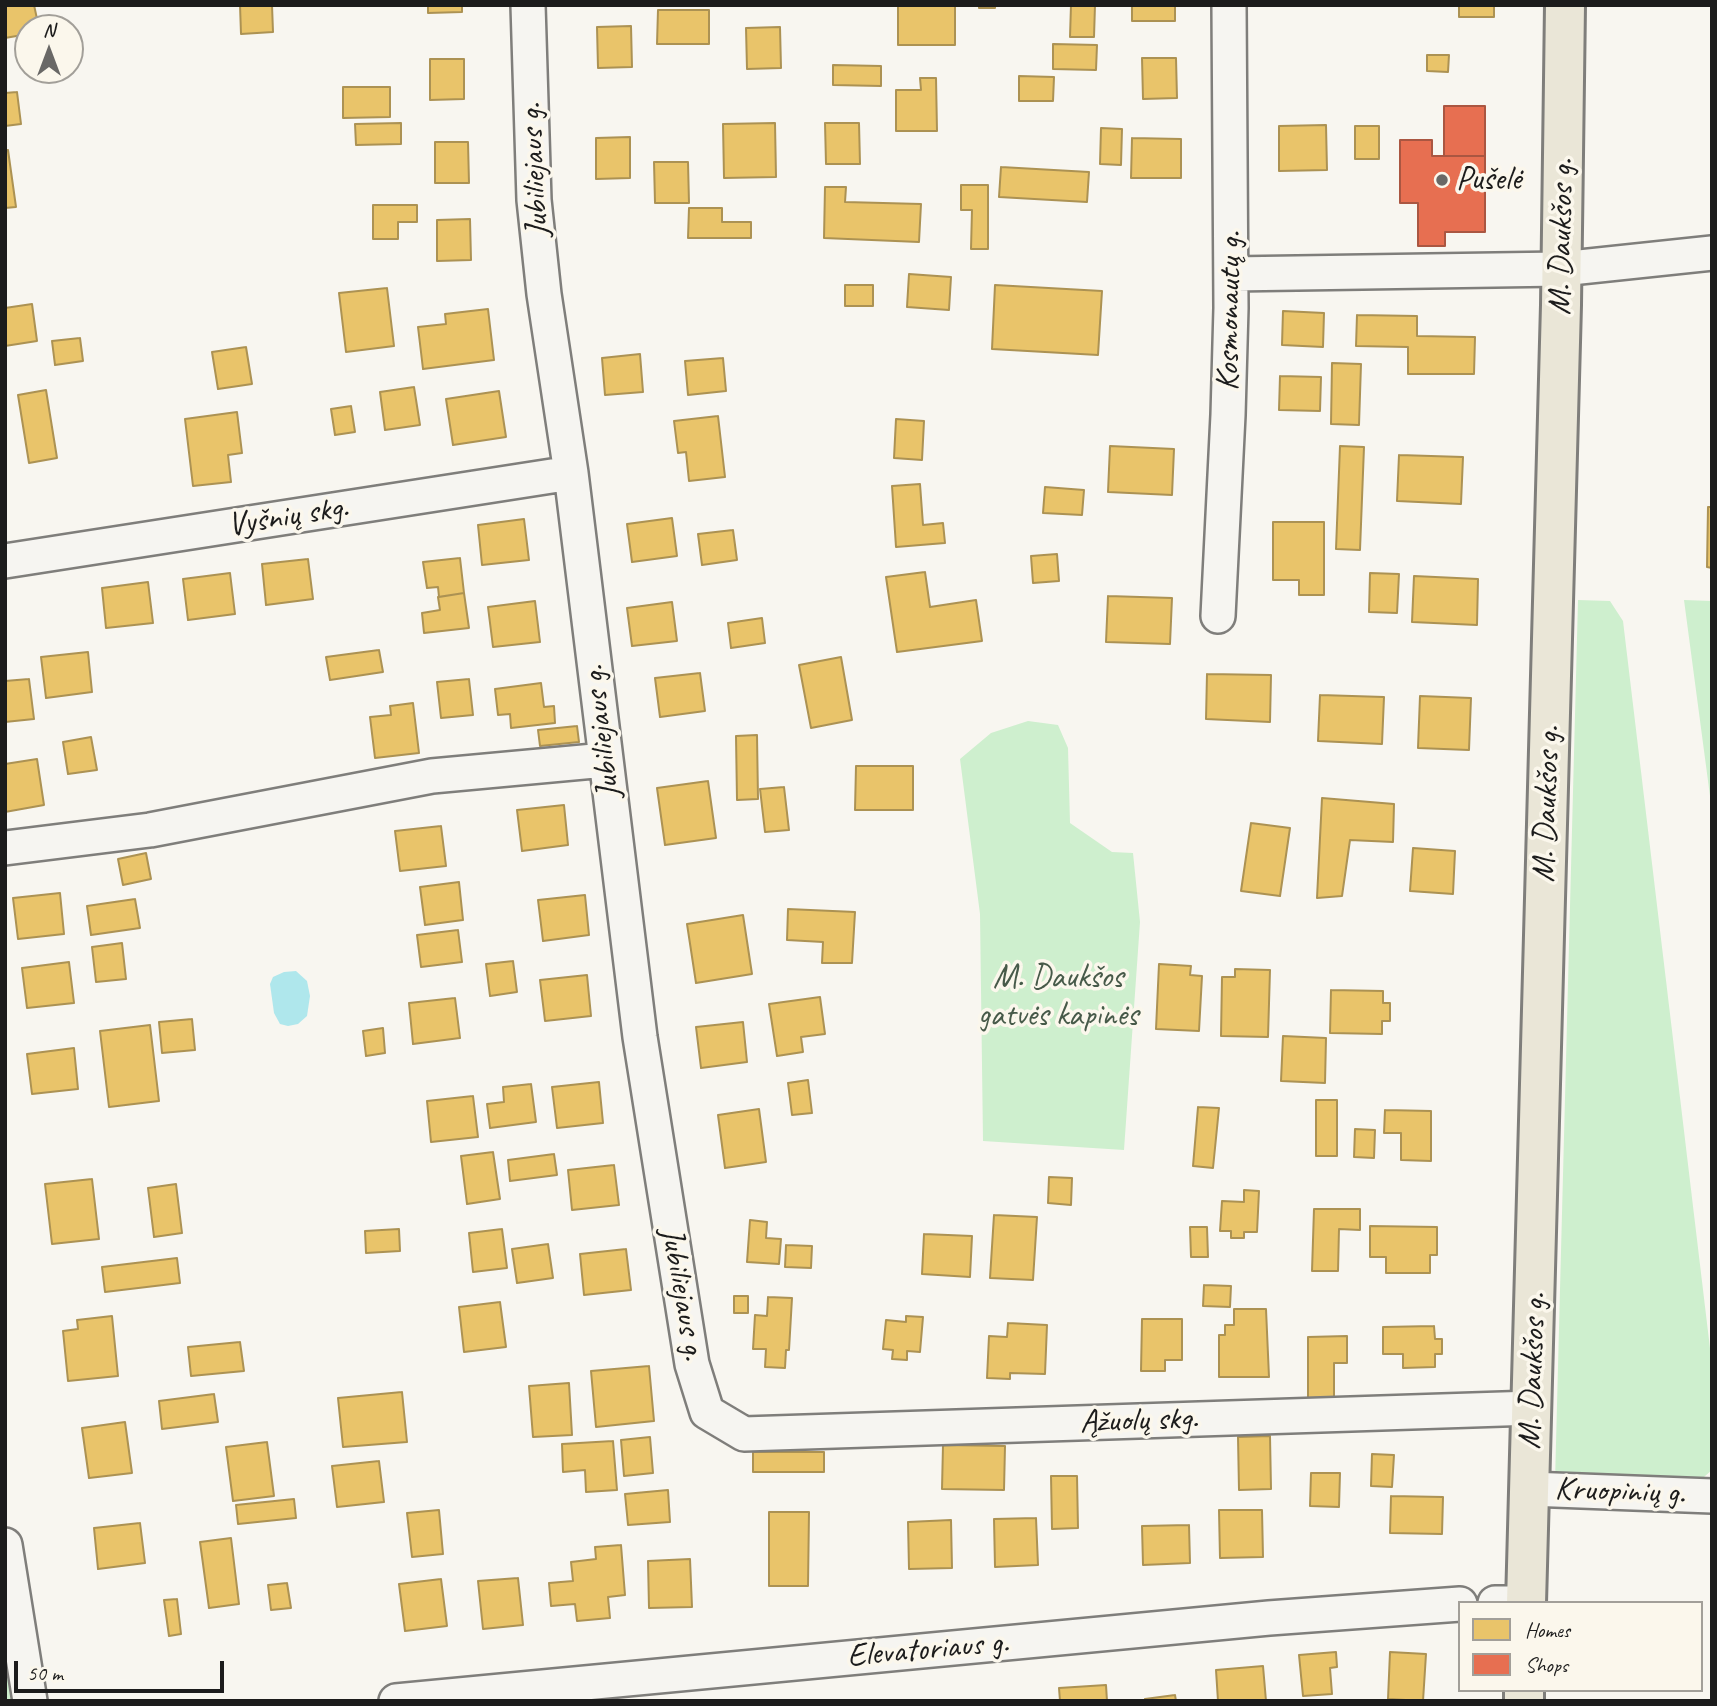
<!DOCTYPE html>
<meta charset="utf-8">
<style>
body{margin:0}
#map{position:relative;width:1717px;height:1706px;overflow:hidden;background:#f8f6f0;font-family:Caveat,sans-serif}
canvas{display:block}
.frame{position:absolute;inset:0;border:7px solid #1c1c1c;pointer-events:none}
.legend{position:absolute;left:1458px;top:1601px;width:245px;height:91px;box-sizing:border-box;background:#fbf7ec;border:2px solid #a29f99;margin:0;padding:9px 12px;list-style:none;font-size:21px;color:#1c1c1c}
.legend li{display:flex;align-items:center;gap:14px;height:35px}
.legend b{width:35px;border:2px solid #a29f99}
.north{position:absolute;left:14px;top:14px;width:70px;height:70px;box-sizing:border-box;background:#fbf7ec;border:2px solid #a29f99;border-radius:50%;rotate:0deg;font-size:19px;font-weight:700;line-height:28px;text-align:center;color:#1c1c1c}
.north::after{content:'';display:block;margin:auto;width:24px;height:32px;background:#696866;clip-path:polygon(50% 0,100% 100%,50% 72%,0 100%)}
.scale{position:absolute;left:14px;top:1661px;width:210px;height:32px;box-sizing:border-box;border:4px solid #1c1c1c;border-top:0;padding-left:9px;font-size:21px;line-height:24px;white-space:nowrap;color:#1c1c1c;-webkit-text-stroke:5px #fbf7ec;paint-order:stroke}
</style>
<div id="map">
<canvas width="1717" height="1706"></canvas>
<div class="frame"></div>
<ul class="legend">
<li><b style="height:19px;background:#e9c46a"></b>Homes</li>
<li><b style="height:19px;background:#e76f51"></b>Shops</li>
</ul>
<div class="north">N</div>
<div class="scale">50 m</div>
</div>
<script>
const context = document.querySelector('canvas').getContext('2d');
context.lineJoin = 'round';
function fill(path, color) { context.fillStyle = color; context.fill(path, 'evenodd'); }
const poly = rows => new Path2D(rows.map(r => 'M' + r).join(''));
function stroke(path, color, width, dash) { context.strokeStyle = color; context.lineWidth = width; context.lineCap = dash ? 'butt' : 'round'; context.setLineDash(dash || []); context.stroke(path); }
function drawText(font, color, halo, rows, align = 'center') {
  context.font = font + ' Caveat,sans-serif'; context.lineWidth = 7; context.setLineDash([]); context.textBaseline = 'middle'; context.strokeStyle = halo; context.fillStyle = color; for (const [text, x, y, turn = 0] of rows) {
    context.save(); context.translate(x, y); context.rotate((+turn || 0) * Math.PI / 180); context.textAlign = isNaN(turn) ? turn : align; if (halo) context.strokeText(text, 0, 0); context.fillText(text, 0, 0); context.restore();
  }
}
fill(poly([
 [1578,600,1610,601,1623,621,1712,1365,1712,1470,1697,1483,1555,1481],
 [1684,600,1712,601,1712,811],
 [1028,721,1058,725,1068,748,1070,823,1112,852,1133,853,1140,922,1124,1150,983,1141,980,914,960,759,991,733],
 [5,1631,15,1701,5,1701]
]), '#ceefce');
fill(poly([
 [296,971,307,981,310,996,307,1016,298,1024,288,1026,280,1024,274,1013,270,984,273,977,284,972]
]), '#afe7ec');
const homes = poly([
 [5,5,34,5,39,28,28,28,28,34,5,38,5,5],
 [240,5,272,5,273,32,241,34,240,5],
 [428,5,462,5,462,12,428,13,428,5],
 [898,5,955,5,955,45,898,45,898,5],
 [979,5,995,5,995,8,979,8,979,5],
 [1071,5,1095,5,1094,37,1070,37,1071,5],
 [1132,5,1175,5,1175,21,1132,21,1132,5],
 [1459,5,1494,5,1494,17,1459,17,1459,5],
 [658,10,709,10,709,44,657,44,658,10],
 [631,26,632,67,598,68,597,27,631,26],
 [780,27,781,68,747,69,746,28,780,27],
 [1053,44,1097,45,1096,70,1053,69,1053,44],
 [1427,55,1449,55,1448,72,1427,71,1427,55],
 [1142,58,1176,58,1177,98,1143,99,1142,58],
 [430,59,464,59,464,99,430,100,430,59],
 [833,65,881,66,881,86,833,85,833,65],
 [1019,76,1054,77,1053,101,1019,101,1019,76],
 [920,78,936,78,937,131,896,131,896,90,921,90,920,78],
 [343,87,390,87,390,117,343,118,343,87],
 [17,92,21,124,5,126,5,93,17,92],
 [401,123,401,144,356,145,355,124,401,123],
 [775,123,776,177,724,178,723,124,775,123],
 [825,123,859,123,860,164,826,164,825,123],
 [1326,125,1327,170,1279,171,1279,126,1326,125],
 [1355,126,1379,126,1379,159,1355,159,1355,126],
 [1101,128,1122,129,1121,165,1100,164,1101,128],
 [630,137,630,178,596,179,596,138,630,137],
 [1132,138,1181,139,1181,178,1131,178,1132,138],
 [435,142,468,142,469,183,435,183,435,142],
 [8,150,16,207,5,208,5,151,8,150],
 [654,162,688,162,689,203,655,203,654,162],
 [1001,167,1089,172,1087,202,999,197,1001,167],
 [961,185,988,185,988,249,971,249,972,210,961,210,961,185],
 [825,187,846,187,845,202,921,204,919,242,824,238,825,187],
 [373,205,417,205,417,222,398,222,398,239,373,239,373,205],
 [689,208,722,208,722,222,751,222,751,238,688,238,689,208],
 [470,219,471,260,437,261,437,220,470,219],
 [909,274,951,277,949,310,907,307,909,274],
 [845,285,873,285,873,306,845,306,845,285],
 [995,285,1102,291,1098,355,992,349,995,285],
 [387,288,394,346,346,352,339,293,387,288],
 [32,304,37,341,5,346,5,308,32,304],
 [488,309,494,360,423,369,418,327,446,324,445,314,488,309],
 [1283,311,1324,313,1323,347,1282,345,1283,311],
 [1357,315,1417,316,1417,336,1475,337,1474,374,1408,374,1408,347,1356,346,1357,315],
 [80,338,83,361,55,365,52,341,80,338],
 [246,347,252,384,218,389,212,352,246,347],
 [640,354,643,392,605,395,602,358,640,354],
 [723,358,726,391,688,395,685,361,723,358],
 [1332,363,1361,364,1359,425,1331,424,1332,363],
 [1280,376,1321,377,1320,411,1279,410,1280,376],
 [414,387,420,425,385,430,380,392,414,387],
 [46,390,57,458,29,463,18,395,46,390],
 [499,391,506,437,453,445,446,399,499,391],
 [351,406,355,432,335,435,331,409,351,406],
 [237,412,242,453,228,455,231,482,193,486,185,419,237,412],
 [718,416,725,477,689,481,686,452,678,453,674,421,718,416],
 [896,419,924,421,922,460,894,458,896,419],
 [1110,446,1174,449,1172,495,1108,492,1110,446],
 [1340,446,1364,447,1360,550,1336,549,1340,446],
 [1399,455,1463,457,1461,504,1397,501,1399,455],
 [920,484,923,525,943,523,945,543,896,547,892,486,920,484],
 [1045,487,1084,490,1082,515,1043,513,1045,487],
 [1708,507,1712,507,1712,568,1707,567,1708,507],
 [672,518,677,556,632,562,627,524,672,518],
 [524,519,529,560,482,565,478,525,524,519],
 [1273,522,1324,522,1324,595,1299,595,1299,580,1273,580,1273,522],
 [733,530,737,560,702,565,698,534,733,530],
 [1057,554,1059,581,1033,583,1031,556,1057,554],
 [460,558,464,593,439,597,438,587,427,588,423,562,460,558],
 [308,559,313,599,266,605,262,564,308,559],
 [925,572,930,607,976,600,982,641,897,652,886,577,925,572],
 [230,573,235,614,188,620,183,579,230,573],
 [1370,573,1399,574,1397,613,1369,612,1370,573],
 [1414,576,1478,579,1477,625,1412,622,1414,576],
 [148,582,153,623,106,628,102,588,148,582],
 [464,593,469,628,424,633,422,613,440,610,438,597,464,593],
 [1108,596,1172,598,1170,644,1106,642,1108,596],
 [535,601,540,642,493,647,488,607,535,601],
 [672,602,677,641,632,646,627,608,672,602],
 [762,618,765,643,731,648,728,623,762,618],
 [379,650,383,672,330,680,326,657,379,650],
 [88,652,92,692,46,698,41,657,88,652],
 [841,657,852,720,811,728,799,665,841,657],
 [700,673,705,711,660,717,655,678,700,673],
 [1207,674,1271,675,1270,722,1206,719,1207,674],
 [29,679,34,719,5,722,5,681,29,679],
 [469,679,473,715,441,718,437,682,469,679],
 [541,683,544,707,554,706,555,723,511,728,510,714,498,715,495,689,541,683],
 [1320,695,1384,697,1382,744,1318,741,1320,695],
 [1420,696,1471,698,1469,750,1418,748,1420,696],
 [413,703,419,753,375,758,370,717,391,715,390,706,413,703],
 [577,726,579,742,540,746,538,730,577,726],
 [757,735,758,799,737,800,736,736,757,735],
 [91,737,97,770,68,774,63,742,91,737],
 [37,759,44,805,5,812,5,764,37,759],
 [856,766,913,766,913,810,855,810,856,766],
 [708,781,716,838,665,845,657,788,708,781],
 [784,787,789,830,765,832,760,789,784,787],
 [1322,798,1394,804,1393,842,1350,840,1342,896,1317,898,1322,798],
 [564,805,568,845,522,851,517,810,564,805],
 [1251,823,1290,828,1280,896,1241,891,1251,823],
 [441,826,446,866,400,871,395,831,441,826],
 [1413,848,1455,851,1453,894,1410,891,1413,848],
 [146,853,151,879,123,885,118,859,146,853],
 [459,882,463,920,425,925,420,887,459,882],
 [60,893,64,934,18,939,13,898,60,893],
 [585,895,589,935,543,941,538,900,585,895],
 [135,899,140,928,91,935,87,906,135,899],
 [788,909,855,912,852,963,822,963,823,942,787,940,788,909],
 [743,915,752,974,696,983,687,924,743,915],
 [458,930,462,962,421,967,417,935,458,930],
 [122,943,126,979,96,982,92,947,122,943],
 [513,961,517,992,490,996,486,964,513,961],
 [69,962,74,1003,27,1008,22,968,69,962],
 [1159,964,1191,966,1190,975,1202,976,1199,1031,1156,1029,1159,964],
 [1235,969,1270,970,1268,1037,1221,1036,1222,977,1235,977,1235,969],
 [587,975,591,1016,545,1021,540,980,587,975],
 [1331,990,1383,991,1383,1003,1390,1003,1390,1021,1382,1021,1382,1034,1330,1033,1331,990],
 [820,997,825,1034,801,1037,803,1052,777,1056,769,1004,820,997],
 [455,998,460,1038,413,1044,409,1003,455,998],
 [192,1019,195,1050,162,1053,159,1022,192,1019],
 [743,1022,747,1062,701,1068,696,1027,743,1022],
 [150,1025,159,1101,109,1107,100,1031,150,1025],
 [383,1028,385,1053,366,1056,363,1031,383,1028],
 [1283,1036,1326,1038,1325,1083,1281,1081,1283,1036],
 [74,1048,78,1089,32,1094,27,1054,74,1048],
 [808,1080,812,1113,792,1115,788,1083,808,1080],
 [599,1082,603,1123,557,1128,552,1087,599,1082],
 [531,1084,536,1122,490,1128,487,1104,504,1102,503,1087,531,1084],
 [473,1096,478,1137,431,1142,427,1101,473,1096],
 [1316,1100,1337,1100,1337,1156,1316,1156,1316,1100],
 [1198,1107,1219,1108,1213,1168,1193,1166,1198,1107],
 [759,1109,766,1162,725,1168,718,1115,759,1109],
 [1385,1110,1431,1111,1431,1161,1401,1160,1401,1133,1384,1133,1385,1110],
 [1355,1129,1375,1130,1374,1158,1354,1157,1355,1129],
 [493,1152,500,1199,467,1204,461,1156,493,1152],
 [554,1154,557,1175,510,1181,508,1160,554,1154],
 [614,1165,619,1205,572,1210,568,1170,614,1165],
 [1049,1177,1072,1178,1071,1205,1048,1203,1049,1177],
 [92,1179,99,1239,52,1244,45,1184,92,1179],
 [176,1184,182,1233,154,1237,148,1188,176,1184],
 [1244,1190,1259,1191,1257,1232,1244,1232,1244,1238,1231,1238,1231,1231,1220,1231,1222,1201,1244,1202,1244,1190],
 [1314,1209,1360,1209,1360,1230,1339,1229,1338,1271,1312,1271,1314,1209],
 [994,1215,1037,1217,1033,1280,990,1278,994,1215],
 [750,1220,767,1222,766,1238,781,1239,779,1264,747,1262,750,1220],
 [1370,1226,1437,1227,1437,1255,1430,1255,1430,1273,1386,1273,1386,1257,1370,1257,1370,1226],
 [1190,1227,1207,1227,1208,1257,1191,1257,1190,1227],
 [399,1229,400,1251,366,1253,365,1231,399,1229],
 [502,1229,507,1268,473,1272,469,1233,502,1229],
 [924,1234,972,1236,970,1277,922,1274,924,1234],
 [548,1244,553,1278,517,1283,512,1249,548,1244],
 [786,1245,812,1246,811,1268,785,1267,786,1245],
 [626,1249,631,1290,584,1295,580,1254,626,1249],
 [177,1258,180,1283,105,1292,102,1267,177,1258],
 [1204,1285,1231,1286,1230,1307,1203,1306,1204,1285],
 [734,1296,748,1296,748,1313,734,1313,734,1296],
 [768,1297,792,1298,789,1350,786,1350,785,1368,765,1367,766,1349,753,1349,755,1315,767,1316,768,1297],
 [500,1302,506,1347,464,1352,459,1307,500,1302],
 [1234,1309,1266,1309,1269,1377,1219,1377,1219,1335,1225,1335,1225,1325,1234,1325,1234,1309],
 [112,1316,118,1376,68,1381,63,1331,78,1329,77,1320,112,1316],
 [906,1316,923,1317,920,1352,907,1351,907,1360,892,1359,893,1350,883,1349,886,1320,906,1322,906,1316],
 [1142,1319,1182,1319,1182,1360,1165,1360,1165,1371,1141,1371,1142,1319],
 [1008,1323,1047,1325,1045,1374,1010,1373,1010,1379,987,1378,989,1336,1007,1337,1008,1323],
 [1434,1326,1435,1339,1442,1339,1442,1354,1435,1354,1435,1367,1403,1368,1403,1354,1383,1354,1383,1327,1434,1326],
 [1347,1336,1347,1363,1334,1363,1334,1398,1308,1398,1308,1337,1347,1336],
 [240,1342,244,1371,191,1376,188,1347,240,1342],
 [649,1366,654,1421,596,1427,591,1371,649,1366],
 [569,1383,572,1435,533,1437,529,1386,569,1383],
 [402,1392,407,1442,343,1447,338,1398,402,1392],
 [214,1394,218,1422,162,1429,159,1401,214,1394],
 [125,1422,132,1473,89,1478,82,1428,125,1422],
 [1270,1436,1271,1489,1239,1490,1238,1437,1270,1436],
 [650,1437,653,1473,624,1476,621,1440,650,1437],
 [613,1441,617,1490,586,1492,585,1470,563,1472,562,1444,613,1441],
 [267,1442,274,1496,233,1501,226,1447,267,1442],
 [943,1445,1005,1446,1004,1490,942,1489,943,1445],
 [753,1452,824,1452,824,1472,753,1472,753,1452],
 [1372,1454,1394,1455,1392,1487,1371,1486,1372,1454],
 [379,1461,384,1502,337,1507,332,1466,379,1461],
 [1311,1473,1340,1473,1339,1507,1310,1506,1311,1473],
 [1051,1476,1077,1476,1078,1528,1052,1529,1051,1476],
 [668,1490,670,1522,628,1525,625,1494,668,1490],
 [1391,1496,1443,1497,1442,1534,1390,1533,1391,1496],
 [294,1499,296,1518,238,1524,236,1505,294,1499],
 [439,1510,443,1554,412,1557,407,1513,439,1510],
 [1219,1510,1262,1510,1263,1557,1220,1558,1219,1510],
 [769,1512,809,1512,808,1586,769,1586,769,1512],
 [1036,1518,1038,1565,995,1567,994,1519,1036,1518],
 [951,1520,952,1568,909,1569,908,1522,951,1520],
 [140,1523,145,1563,98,1569,94,1528,140,1523],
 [1189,1525,1190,1563,1143,1565,1142,1526,1189,1525],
 [231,1538,239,1604,209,1608,200,1542,231,1538],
 [621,1545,625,1595,608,1597,610,1618,577,1621,575,1604,551,1606,549,1583,573,1581,571,1562,596,1559,595,1547,621,1545],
 [690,1559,692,1607,649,1608,648,1561,690,1559],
 [518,1578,523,1625,483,1629,478,1581,518,1578],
 [441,1579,447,1626,405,1631,399,1584,441,1579],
 [287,1583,291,1608,271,1610,268,1585,287,1583],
 [177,1599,181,1634,169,1636,164,1600,177,1599],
 [1336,1652,1337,1667,1330,1668,1332,1694,1303,1696,1299,1655,1336,1652],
 [1390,1652,1426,1654,1423,1701,1388,1699,1390,1652],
 [1263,1666,1266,1701,1218,1701,1216,1670,1263,1666],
 [1106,1685,1107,1701,1060,1701,1059,1688,1106,1685],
 [1175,1695,1176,1701,1146,1701,1145,1699,1175,1695]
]);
fill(homes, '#e9c46a');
stroke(homes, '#ac9253', 2);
const shops = poly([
 [1444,106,1485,106,1485,156,1444,156,1444,106],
 [1400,140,1432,140,1432,156,1485,156,1485,232,1445,232,1445,246,1418,246,1418,203,1400,203,1400,140]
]);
fill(shops, '#e76f51');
stroke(shops, '#aa5641', 2);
const minor = poly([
 [528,5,534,200,544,294,571,473,640,1037,692,1364,707,1412,744,1434,1533,1408],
 [1231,274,1561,269,1712,253],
 [5,561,571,473],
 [1218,616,1228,415,1231,308,1229,5],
 [5,848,150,830,432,776,605,760],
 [1529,1489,1712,1496],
 [5,1545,30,1701],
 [1495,1603,1526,1603],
 [396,1701,1269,1618,1460,1604]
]);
const major = poly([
 [1526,1603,1561,305,1565,5],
 [1524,1701,1524,1690]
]);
stroke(minor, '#7f7e7b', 38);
stroke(major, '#7f7e7b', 44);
stroke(minor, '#f6f5f1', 33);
stroke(major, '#eae6d7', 38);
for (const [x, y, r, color] of [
 [1442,180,7,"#696866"]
]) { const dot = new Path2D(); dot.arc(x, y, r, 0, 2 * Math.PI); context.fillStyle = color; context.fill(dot); stroke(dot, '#fbf7ec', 2.5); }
drawText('33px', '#1c1c1c', '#fbf7ec', [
 ["Jubiliejaus g.",535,170,-93],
 ["M. Daukšos g.",1562,237,-89],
 ["Kosmonautų g.",1230,311,-89],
 ["Vyšnių skg.",288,517,-9],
 ["Jubiliejaus g.",602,732,-97],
 ["M. Daukšos g.",1547,804,-88],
 ["Jubiliejaus g.",682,1294,80],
 ["M. Daukšos g.",1533,1371,-88],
 ["Ąžuolų skg.",1139,1421,-2],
 ["Kruopinių g.",1620,1492,2],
 ["Elevatoriaus g.",928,1650,-5]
]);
drawText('33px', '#1c1c1c', '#fbf7ec', [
 ["Pušelė",1456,180]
], 'left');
drawText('33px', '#475a49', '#fbf7ec', [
 ["M. Daukšos",1058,978],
 ["gatvės kapinės",1058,1016]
]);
</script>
